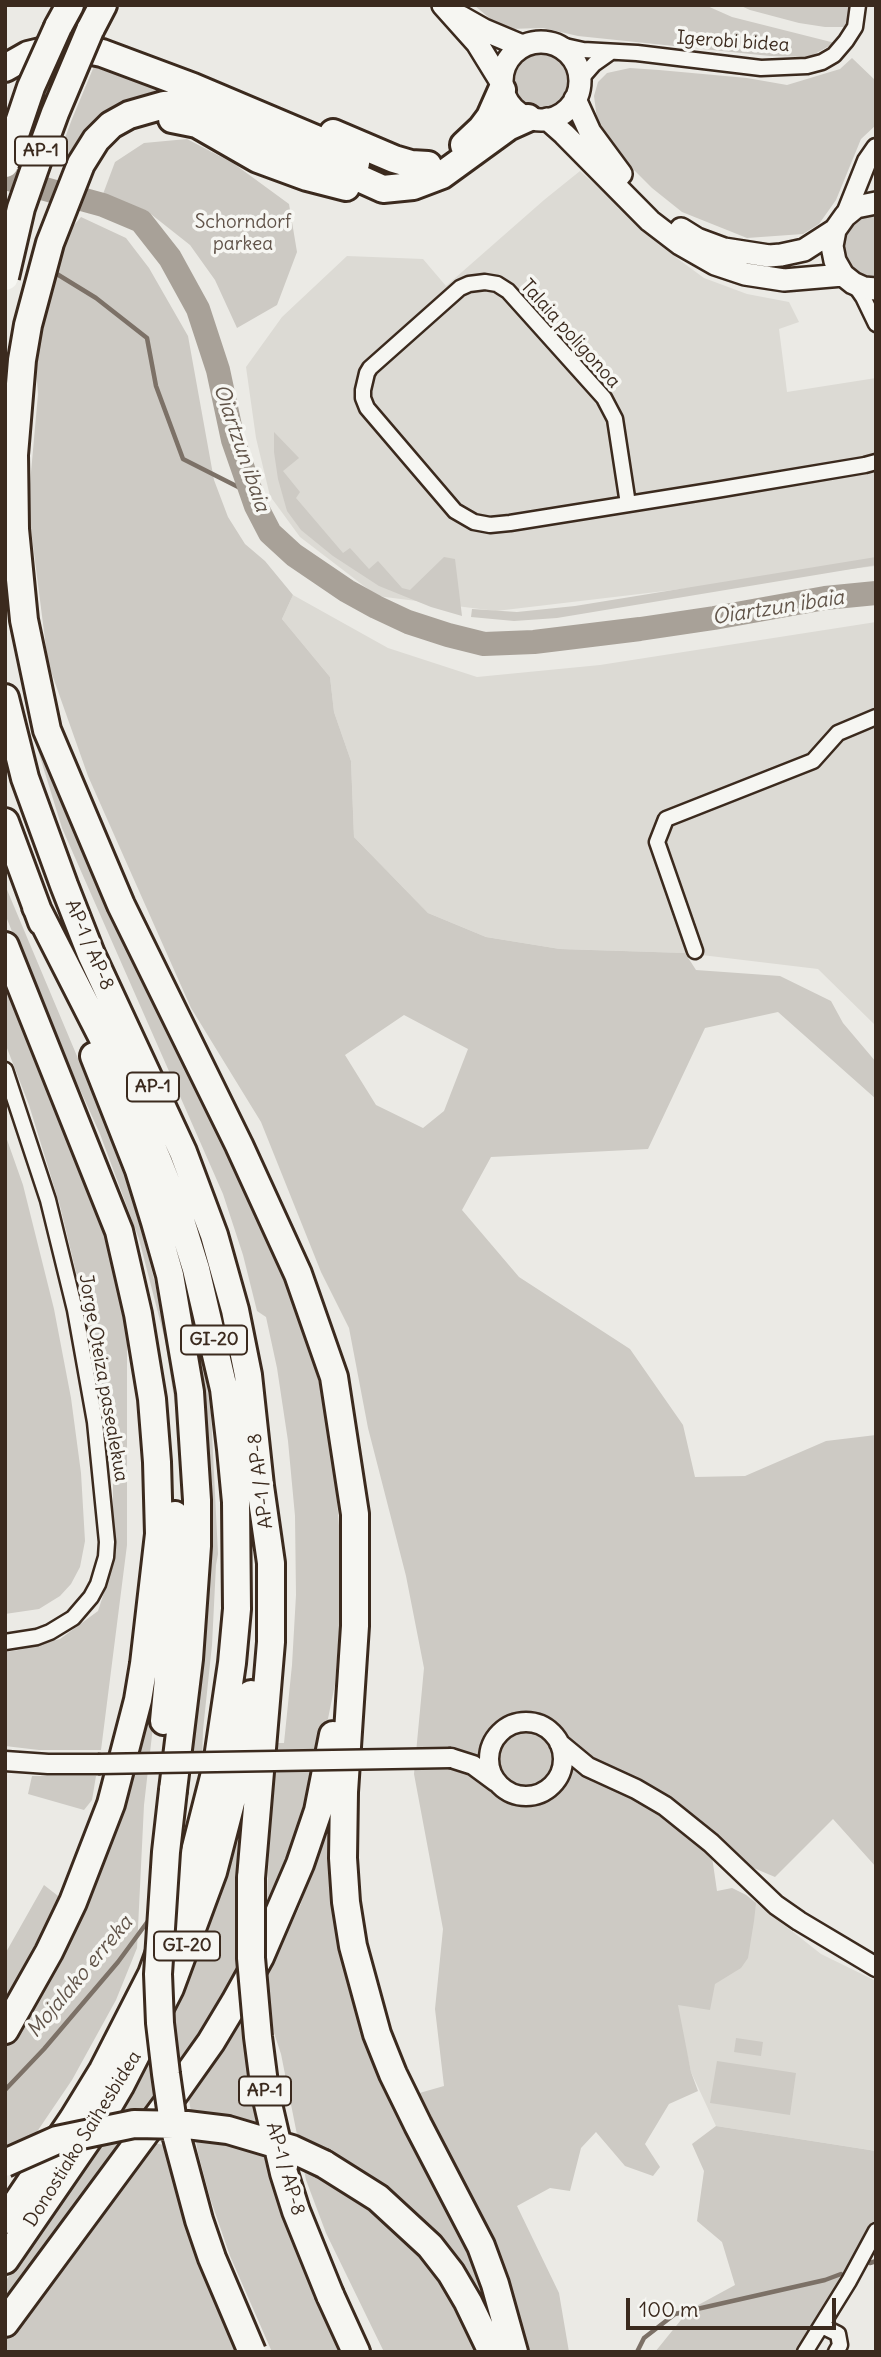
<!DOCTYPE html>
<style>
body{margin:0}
#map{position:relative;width:881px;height:2357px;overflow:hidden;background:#ebeae5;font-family:Delius,sans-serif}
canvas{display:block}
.frame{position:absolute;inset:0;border:7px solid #3b2a1e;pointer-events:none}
.scale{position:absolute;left:626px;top:2298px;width:210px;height:32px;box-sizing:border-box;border:4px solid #3b2a1e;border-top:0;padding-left:9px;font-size:21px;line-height:24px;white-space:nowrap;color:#3b2a1e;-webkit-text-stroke:5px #f6f6f2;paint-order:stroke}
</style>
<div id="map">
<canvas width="881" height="2357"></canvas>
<div class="frame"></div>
<div class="scale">100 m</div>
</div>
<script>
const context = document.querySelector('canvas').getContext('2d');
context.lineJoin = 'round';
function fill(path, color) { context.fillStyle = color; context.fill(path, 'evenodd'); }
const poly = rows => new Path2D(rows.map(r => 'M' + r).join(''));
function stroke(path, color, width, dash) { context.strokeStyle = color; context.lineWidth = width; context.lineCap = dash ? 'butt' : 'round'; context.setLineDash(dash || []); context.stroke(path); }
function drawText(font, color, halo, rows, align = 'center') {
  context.font = font + ' Delius,sans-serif'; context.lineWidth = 7; context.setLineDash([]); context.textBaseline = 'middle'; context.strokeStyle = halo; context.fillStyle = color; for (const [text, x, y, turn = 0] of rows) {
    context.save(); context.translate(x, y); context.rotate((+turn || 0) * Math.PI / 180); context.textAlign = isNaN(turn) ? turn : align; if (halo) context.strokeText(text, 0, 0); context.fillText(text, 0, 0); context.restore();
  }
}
fill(poly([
 [580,171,678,259,704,278,747,294,789,302,799,322,779,329,787,392,876,378,876,566,496,611,377,596,300,537,270,496,256,438,246,367,282,317,347,256,423,259,446,286,544,200],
 [293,595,388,648,477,677,600,665,876,622,876,1026,818,969,685,953,560,949,486,937,428,913,354,837,351,761,334,712,330,677,282,619],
 [732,1888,746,1895,821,1954,876,1981,876,2151,716,2126,691,2072,680,2023,673,1974]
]), '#dcdad4');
fill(poly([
 [474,5,705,5,732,17,835,43,809,57,770,56,578,36,543,28,508,29,494,22],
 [739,5,849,5,848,21,845,27,825,27,799,23,750,10],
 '511 80a29 29 0 1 1 58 0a29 29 0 1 1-58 0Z',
 [852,58,876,81,876,125,861,139,836,200,819,224,803,234,747,238,682,212,652,188,623,159,597,119,594,96,598,82,607,73,630,68,659,70,747,78,787,85,840,69],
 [97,59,191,95,74,155,59,154,72,119],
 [187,139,233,163,289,204,297,252,277,305,237,328,215,280,190,245,147,211,103,194,115,162,144,143],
 [876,212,876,279,874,279,863,277,854,271,847,263,843,252,842,241,845,231,861,215],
 [81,217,126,238,149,268,188,336,214,480,228,517,245,544,265,561,293,595,282,619,330,677,334,712,351,761,354,837,428,913,486,937,560,949,685,953,696,970,780,976,831,1001,843,1023,876,1062,876,1099,778,1012,705,1028,648,1149,491,1157,462,1210,519,1277,630,1349,683,1425,695,1477,745,1476,826,1441,876,1435,876,1867,833,1819,775,1877,711,1850,717,1891,732,1888,746,1895,756,1903,754,1921,748,1958,741,1968,715,1984,710,2010,678,2005,691,2072,698,2091,669,2104,645,2144,660,2167,653,2176,625,2166,596,2132,581,2148,570,2191,550,2188,517,2206,559,2293,569,2352,525,2352,416,2094,444,2086,435,2009,443,1929,414,1774,424,1668,406,1576,368,1428,349,1328,321,1272,261,1122,191,1008,88,776,48,663,28,506,38,394,35,356,63,238],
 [404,1015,468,1049,444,1111,423,1128,376,1105,345,1055],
 [274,432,299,458,283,471,300,492,296,498,343,553,350,548,369,569,378,561,402,588,410,590,444,557,455,559,462,616,431,607,379,586,333,556,301,530,287,511,278,479,274,452],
 [876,557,876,565,557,618,514,621,471,617,472,609,517,612,575,606],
 [15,650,35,726,68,817,136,967,272,1245,307,1339,323,1398,334,1464,340,1538,341,1606,335,1684,311,1803,266,1928,270,1821,278,1743,284,1743,292,1665,296,1595,295,1516,288,1441,277,1368,266,1317,257,1311,243,1255,223,1194,62,828,32,731],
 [5,885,114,1144,136,1208,165,1323,178,1424,165,1340,139,1239,100,1134,38,996,5,914],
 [5,985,79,1157,108,1245,127,1315,127,1545,101,1750,39,1750,5,1746,5,1652,19,1650,60,1639,98,1611,113,1565,113,1476,84,1305,60,1206,29,1105,5,1043],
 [5,1134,23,1185,54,1309,71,1398,81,1473,85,1541,80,1567,71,1584,60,1596,39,1609,5,1614],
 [185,1285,201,1350,211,1413,218,1554,216,1565,212,1645,203,1730,202,1759,187,1758],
 [163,1585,155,1709,144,1805,137,1948,116,2000,72,2080,5,2179,5,2049,68,1935],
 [32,1776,96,1776,92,1800,84,1810,28,1794],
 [248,1787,243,1976,5,2313,5,2282,112,2127,166,2031,202,1946,222,1888],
 [334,1805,337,1919,468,2240,504,2344,416,2221,404,2240,419,2253,441,2281,477,2352,384,2352,326,2233,306,2180,281,2054,271,2024,267,1974,300,1906],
 [44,1885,62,1899,5,2011,5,1954],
 [244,2017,284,2216,306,2273,343,2352,272,2352,230,2256,210,2198,198,2153,189,2100],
 [736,2038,763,2042,761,2056,734,2052],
 [717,2061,796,2073,790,2115,710,2103],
 [716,2126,876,2151,876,2220,851,2274,798,2352,655,2352,689,2310,735,2285,722,2242,697,2221,704,2171,692,2144],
 [152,2143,165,2145,187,2228,206,2282,237,2352,5,2352,5,2341]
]), '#cdcac4');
stroke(poly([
 [52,271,96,298,147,338,156,386,183,459,252,494],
 [5,2090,44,2049,118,1962,151,1917],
 [870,2263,876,2261],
 [637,2352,644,2338,675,2314,825,2280,841,2274]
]), '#7c7167', 4.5);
stroke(poly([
 [5,178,103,205,141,221,170,258,198,309,218,370,233,440,256,506,270,533,294,555,347,591,376,607,408,622,448,635,484,644,534,642,640,629,714,618,825,598,876,593]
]), '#a8a198', 24);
const minor = poly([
 [556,44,583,50,637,53,761,68,807,66,822,62,834,55,846,41,855,27,858,5],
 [580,80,594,64,611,52],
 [854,284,863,297,876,324],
 [628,504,615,419,604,398,508,291,497,284,485,282,469,284,460,288,370,368,367,373,363,390,363,398,367,408,455,511,474,522,490,525,510,523,716,490,865,465,876,462],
 [695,951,657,842,666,819,813,761,838,733,876,717],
 [5,1070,48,1200,75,1310,95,1422,107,1542,106,1557,98,1584,91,1597,73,1618,50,1632,37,1637,5,1642],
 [822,2326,838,2334,840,2345,836,2352],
 [805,2352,849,2281,876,2231]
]);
const tertiary = poly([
 [845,216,867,161,876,148],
 '489 1759a37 37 0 1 1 74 0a37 37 0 1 1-74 0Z',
 [559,1743,588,1767,636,1789,665,1806,711,1843,776,1905,799,1921,876,1967],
 [451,1758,473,1765,496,1782],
 [5,1761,48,1764,98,1764]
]);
const secondary = poly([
 [443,5,477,43,501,82],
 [461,17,484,30,522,46],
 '502 81a39 39 0 1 1 78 0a39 39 0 1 1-78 0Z',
 [575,99,590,132,621,174],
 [547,119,564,134,650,221,680,244,715,264,745,274,784,280,843,275],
 [876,203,856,207,845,216,835,230,832,246,835,261,843,275,853,283,864,288,876,289],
 [681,229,697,239,724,249,769,256,781,255,804,250,835,230]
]);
const motorway = poly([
 [58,27,70,5],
 [90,30,103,5],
 [5,68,28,55,57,48,72,47,102,53,193,87,323,142,356,163],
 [172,119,197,124,258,159,307,177,346,187],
 [333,133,394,159,411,164,428,165],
 [464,145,481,129,490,117,502,90],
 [5,698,25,778,64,885,91,954,183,1152,214,1235,235,1310,248,1375,260,1486,271,1563,271,1642,251,1878],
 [5,822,42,922],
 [5,946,119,1231,138,1314,152,1399,157,1462,159,1534,144,1664,138,1700,111,1804,73,1902,49,1952,5,2030],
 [94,1056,139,1170,155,1222,170,1275,190,1392,197,1500,197,1546,189,1659,173,1790],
 [164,1721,169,1668,175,1515],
 [324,2164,378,2198,430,2246,451,2273,468,2302,492,2352],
 [5,2220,73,2119,103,2070,152,1974,192,1863,217,1765,232,1663,237,1609,236,1502,231,1449,224,1389,196,1269,179,1214,159,1163,115,1062,36,907],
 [5,2260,93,2132,120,2086,170,1988,213,1872,240,1768,251,1694],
 [330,2295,356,2352],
 [5,2323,177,2090,211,2042,235,2002,260,1957,300,1864,318,1811,333,1735],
 [514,2352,495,2284,481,2246,418,2125,393,2074,377,2034,353,1946,346,1902,343,1858,344,1792,355,1626,355,1514,334,1377,298,1274,239,1145,121,905,47,730,24,620,15,529,14,455,22,360,28,325,50,243,81,164,96,140,111,125,129,115,164,105,180,104,201,107,383,189,413,186,442,175,508,127,528,118]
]);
stroke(minor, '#3b2a1e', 19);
stroke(tertiary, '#3b2a1e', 23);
stroke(secondary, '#3b2a1e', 26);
stroke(motorway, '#3b2a1e', 32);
stroke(minor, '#f6f6f2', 14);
stroke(tertiary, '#f6f6f2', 18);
stroke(secondary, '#f6f6f2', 21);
stroke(motorway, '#f6f6f2', 26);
const tertiaryBridge = poly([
 [98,1764,451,1758]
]);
const motorwayBridge = poly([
 [5,164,31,87,58,27],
 [5,277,21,208,36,165,55,113,90,30],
 [173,1790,166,1852,158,1974,160,2023,166,2074,173,2123,199,2220,212,2258,252,2352],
 [251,1878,251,1958,258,2037,265,2091,284,2173,296,2211,330,2295],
 [5,2163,57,2140,134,2124,187,2125,228,2130,292,2149,324,2164]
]);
stroke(tertiaryBridge, '#3b2a1e', 23, []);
stroke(motorwayBridge, '#3b2a1e', 32, []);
stroke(tertiaryBridge, '#f6f6f2', 18);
stroke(motorwayBridge, '#f6f6f2', 26);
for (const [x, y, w] of [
 [41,151,52],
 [153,1087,52],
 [214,1340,66],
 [187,1946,66],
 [265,2091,52]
]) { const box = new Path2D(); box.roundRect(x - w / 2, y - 14.5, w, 29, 5); context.fillStyle = '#f6f6f2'; context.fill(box); stroke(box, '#3b2a1e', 2); }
drawText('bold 18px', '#3b2a1e', null, [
 ["AP-1",41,151],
 ["AP-1",153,1087],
 ["GI-20",214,1340],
 ["GI-20",187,1946],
 ["AP-1",265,2091]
]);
drawText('19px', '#3b2a1e', '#f6f6f2', [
 ["Igerobi bidea",733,42,4],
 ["Talaia poligonoa",570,334,48],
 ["AP-1 / AP-8",89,945,67],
 ["Jorge Oteiza pasealekua",103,1378,80],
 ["AP-1 / AP-8",261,1481,-97],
 ["Donostiako Saihesbidea",83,2139,-58],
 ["AP-1 / AP-8",285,2169,74]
]);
drawText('19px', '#605248', '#f6f6f2', [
 ["Schorndorf",243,223],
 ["parkea",243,245]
]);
drawText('italic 21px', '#615449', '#f6f6f2', [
 ["Oiartzun ibaia",241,448,71],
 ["Oiartzun ibaia",778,608,-9],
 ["Mojalako erreka",80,1977,-50]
]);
</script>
